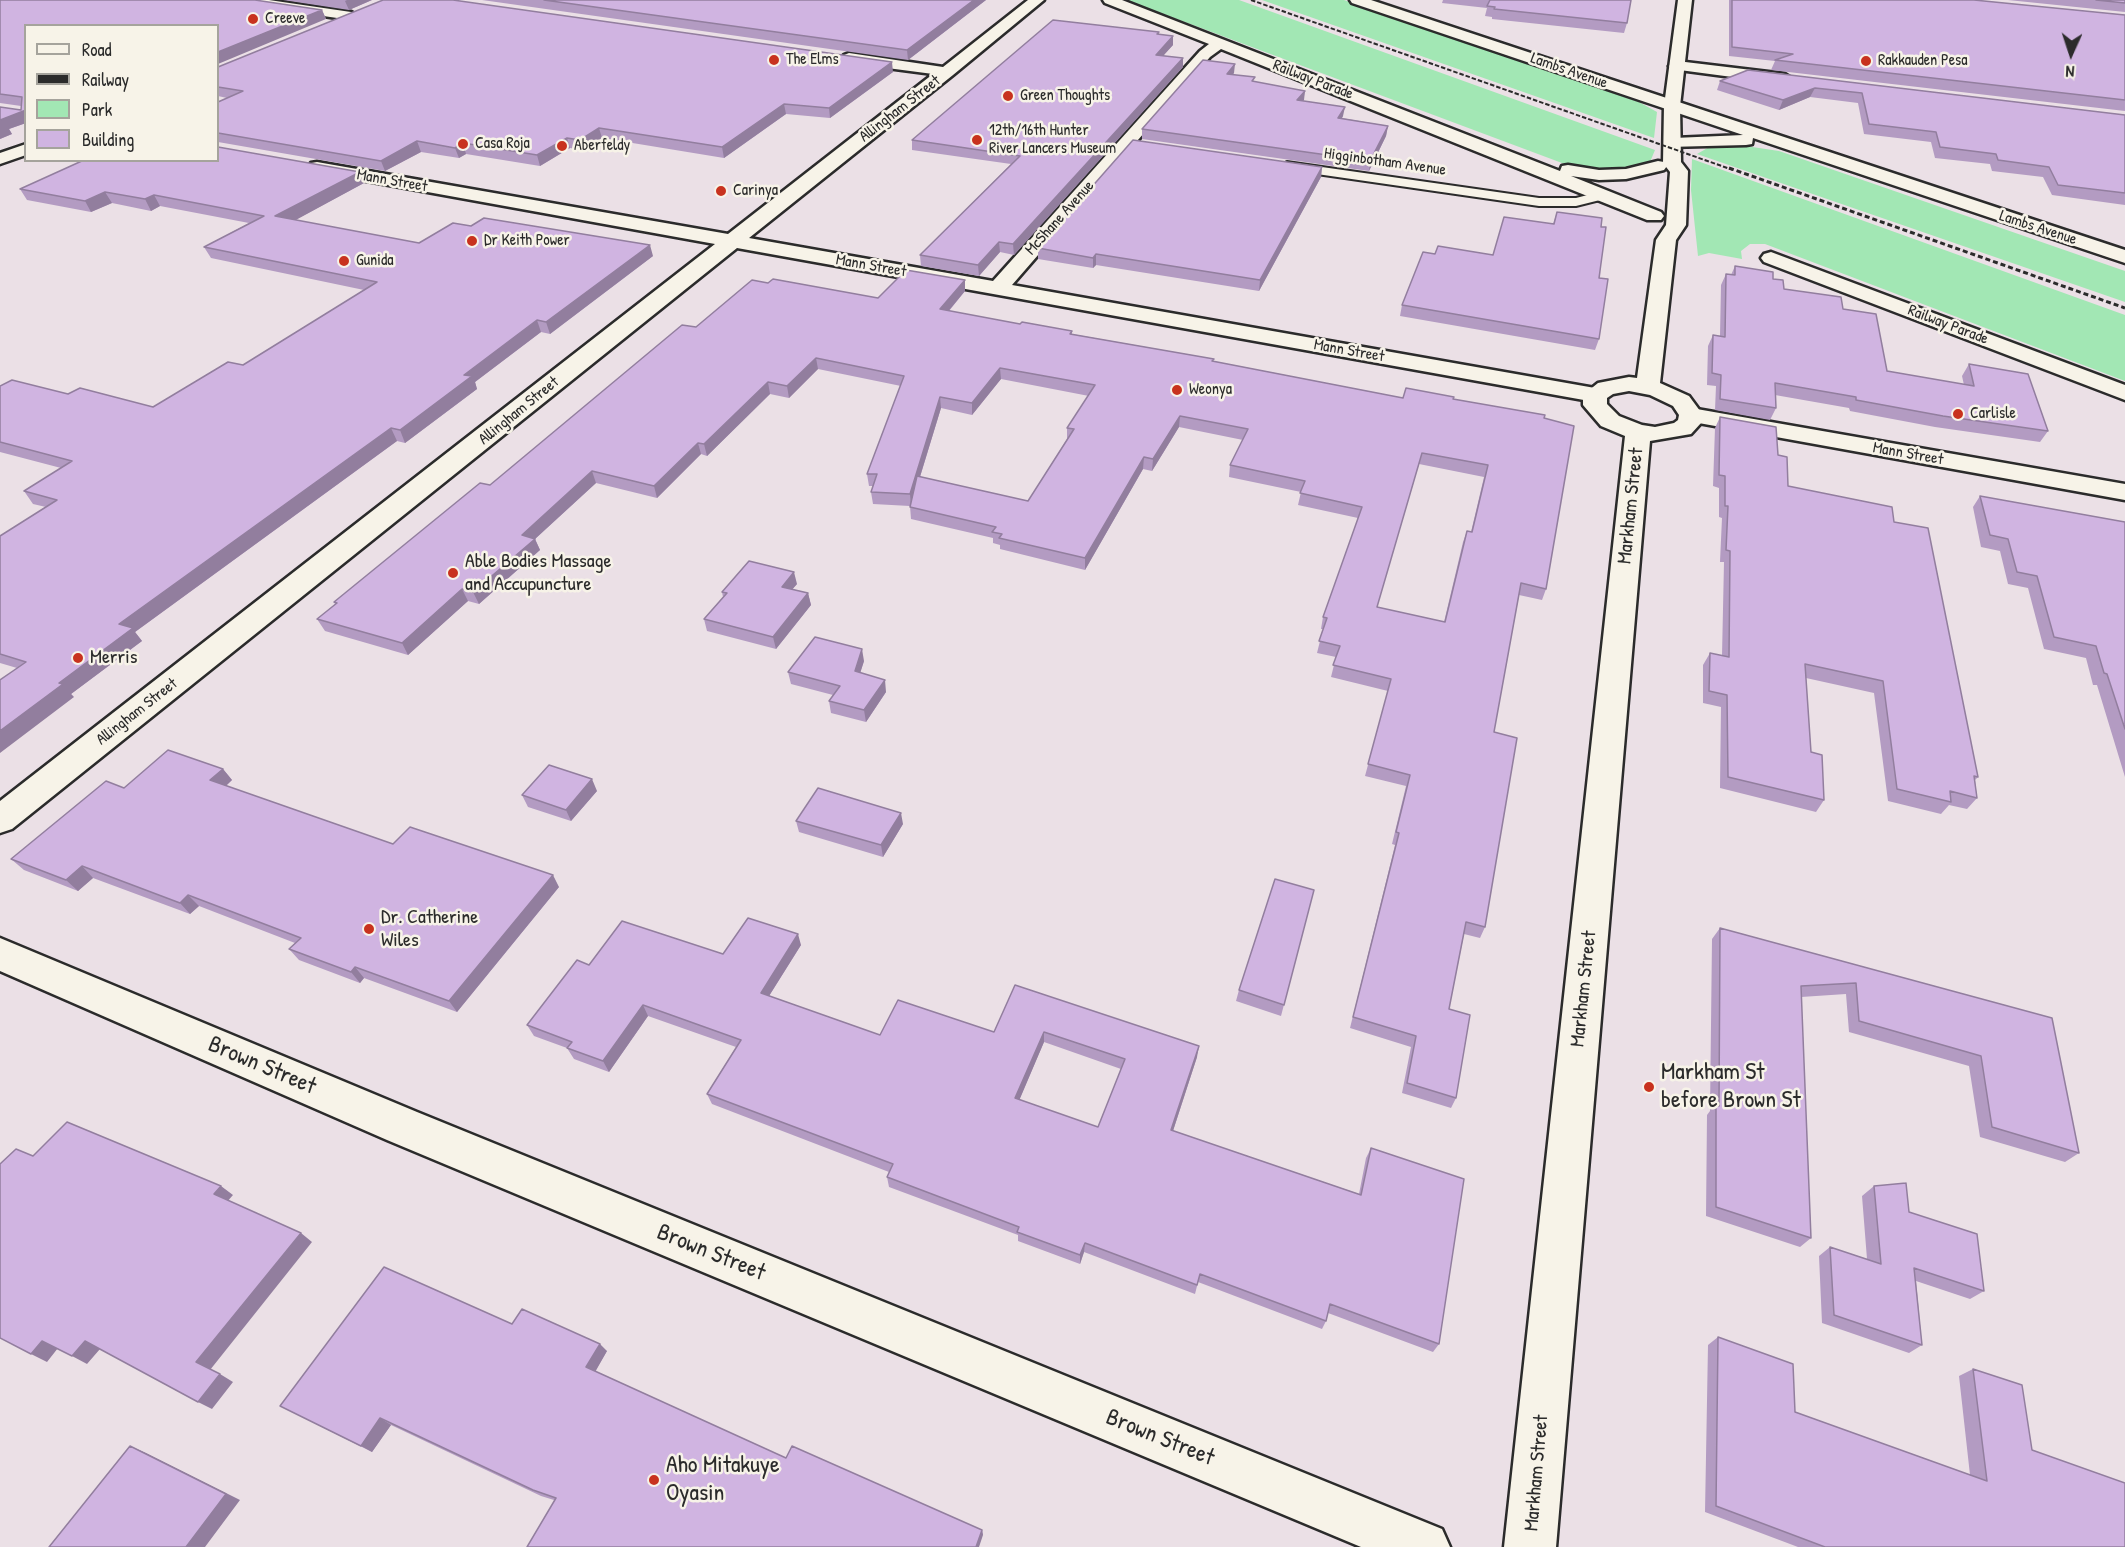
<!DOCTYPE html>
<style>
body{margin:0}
#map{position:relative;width:2125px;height:1547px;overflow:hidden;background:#ebe0e6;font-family:"Patrick Hand",sans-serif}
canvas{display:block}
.legend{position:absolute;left:24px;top:24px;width:195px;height:138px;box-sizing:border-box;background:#f7f3e8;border:2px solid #a5a39c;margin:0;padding:8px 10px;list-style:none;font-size:18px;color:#2b2b2b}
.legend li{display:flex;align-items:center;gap:12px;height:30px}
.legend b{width:30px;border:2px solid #a5a39c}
.north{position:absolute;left:2041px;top:24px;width:60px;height:60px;-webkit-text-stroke:4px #f7f3e8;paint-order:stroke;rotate:183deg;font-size:16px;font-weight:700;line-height:24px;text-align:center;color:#2b2b2b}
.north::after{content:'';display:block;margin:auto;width:21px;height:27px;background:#2b2b2b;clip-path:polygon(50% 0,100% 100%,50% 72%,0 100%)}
</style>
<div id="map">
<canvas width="2125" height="1547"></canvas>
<ul class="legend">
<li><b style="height:8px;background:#f7f3e8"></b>Road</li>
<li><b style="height:8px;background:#2b2b2b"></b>Railway</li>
<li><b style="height:16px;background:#a2e7b4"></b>Park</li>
<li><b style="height:16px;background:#d0b4e1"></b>Building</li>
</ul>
<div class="north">N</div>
</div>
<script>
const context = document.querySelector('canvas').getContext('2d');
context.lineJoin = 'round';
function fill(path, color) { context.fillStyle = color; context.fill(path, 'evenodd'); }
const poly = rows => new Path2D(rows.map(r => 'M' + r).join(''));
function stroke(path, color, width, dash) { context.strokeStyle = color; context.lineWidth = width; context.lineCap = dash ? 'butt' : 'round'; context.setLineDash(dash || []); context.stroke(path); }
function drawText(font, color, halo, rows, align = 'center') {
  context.font = font + ' "Patrick Hand",sans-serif'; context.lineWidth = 5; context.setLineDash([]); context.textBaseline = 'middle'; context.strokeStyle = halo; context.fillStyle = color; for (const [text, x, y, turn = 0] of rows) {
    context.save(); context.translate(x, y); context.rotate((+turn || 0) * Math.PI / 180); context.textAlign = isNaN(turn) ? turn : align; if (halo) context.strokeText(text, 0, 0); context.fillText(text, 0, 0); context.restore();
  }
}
fill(poly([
 [1126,0,1239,0,1655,150,1650,162,1633,169,1594,170,1562,163],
 [1262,0,1344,0,1639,102,1657,112,1654,138],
 [1739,145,1779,151,2125,271,2125,302,1697,154,1711,146],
 [1692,159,2125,315,2125,381,1765,244,1750,244,1741,251,1742,259,1709,253,1698,256,1691,190]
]), '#a2e7b4');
const lane = poly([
 [1287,162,1539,198,1576,198,1603,191,1610,195,1608,198,1576,206,1539,206,1282,169,1280,166,1287,162]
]);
const street = poly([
 [233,0,269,0,351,12,358,16,351,20,240,4,233,0],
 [1028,0,1044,0,953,75,749,238,993,281,1200,51,1209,44,1105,3,1103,0,1122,0,1560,171,1562,166,1568,165,1599,170,1626,169,1658,161,1664,162,1667,166,1664,170,1626,179,1599,180,1571,176,1661,212,1664,216,1661,220,1647,220,1221,49,1210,57,1012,285,1595,388,1603,390,1607,395,1603,400,1595,402,737,248,12,829,0,833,0,801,715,244,317,172,311,171,308,167,311,163,317,162,728,234,933,74,849,63,841,58,844,55,849,53,943,67,1028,0],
 [1350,0,1371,0,2125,250,2125,263,1753,138,1752,144,1746,145,1668,147,1665,143,1668,139,1674,138,1743,135,1352,3,1350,0],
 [1677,61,1785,74,1793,79,1785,84,1672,69,1669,66,1677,61],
 [26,144,26,155,0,164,0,153,26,144],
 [1771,252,2125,385,2125,400,1764,262,1761,258,1764,254,1771,252],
 [1691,408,2125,484,2125,500,1682,420,1679,415,1682,410,1691,408],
 [0,938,417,1112,1442,1529,1450,1547,1361,1547,387,1140,0,971,0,938]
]);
const secondary = poly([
 [1678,0,1692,0,1680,106,1681,162,1688,171,1686,225,1676,240,1660,383,1689,396,1703,415,1701,423,1691,434,1650,441,1556,1547,1504,1547,1625,436,1601,426,1583,405,1583,395,1598,383,1629,377,1637,378,1656,240,1666,225,1670,172,1663,163,1664,106,1678,0],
 [1629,391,1650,395,1673,406,1679,415,1678,420,1674,423,1655,427,1642,425,1619,416,1607,404,1607,398,1613,394,1629,391]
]);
stroke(lane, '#2b2b2b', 4);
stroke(street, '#2b2b2b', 5);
stroke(secondary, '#2b2b2b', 5);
fill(lane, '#f7f3e8');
fill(street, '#f7f3e8');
fill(secondary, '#f7f3e8');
stroke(poly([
 [1251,0,1733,170]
]), '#2b2b2b', 2, [4.5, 2]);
stroke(poly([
 [1729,168,2125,308]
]), '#2b2b2b', 3, [5, 3]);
fill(poly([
 [0,0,322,10,326,19,26,26,26,123,9,129,12,134,0,139,0,107,21,110,21,106,0,103],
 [283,0,372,0,349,10],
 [482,0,986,0,908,60],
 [1440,0,1631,0,1627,23,1624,33,1492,19,1492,17,1485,16,1487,8,1442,3,1443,0],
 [1729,0,1974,0,2125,15,2125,111,1771,70,1775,61,1729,56],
 [2008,0,2125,0,2125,12],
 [1159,32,1159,34,1173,45,1163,55,1183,67,1014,255,1000,252,979,276,921,266,920,255,1011,164,912,150,912,140],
 [218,67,893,72,830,118,786,114,724,158,602,138,583,150,570,148,540,166,466,154,459,158,421,152,385,171,218,142,218,102,227,98,218,96],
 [1748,70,2125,115,2125,205,2052,195,2043,177,1992,171,1990,164,1935,158,1931,142,1864,134,1858,103,1810,97,1779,110,1717,90,1720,81],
 [1234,73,1233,75,1254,82,1305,91,1303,101,1343,116,1342,118,1388,126,1386,136,1369,171,1142,139,1142,129],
 [1322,167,1321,177,1259,291,1096,265,1093,268,1038,259,1038,248],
 [360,172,364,183,295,220,419,243,653,256,550,334,541,332,475,382,477,389,405,443,397,441,135,632,142,641,71,694,74,697,17,668,0,663,0,536,46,507,33,504,24,491,61,468,0,452,0,386,68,394,153,407,243,365,364,290,211,258,204,247,249,223,160,206,151,211,112,203,91,212,27,200,20,189],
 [1557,212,1601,227,1599,339,1595,350,1400,316,1402,305,1435,254,1493,255,1553,224],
 [1735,266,1773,279,1784,289,1843,309,1887,371,1964,385,1962,376,1969,364,2048,431,2040,442,1935,427,1850,411,1849,408,1775,395,1776,408,1770,420,1715,410,1716,386,1707,385,1708,346,1713,335,1720,336,1721,285,1726,274,1731,275],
 [965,280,965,291,949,311,1020,324,1072,331,1072,334,1214,359,1213,361,1403,398,1453,399,1544,418,1546,589,1542,600,1519,595,1494,732,1485,927,1480,938,1464,934,1449,1009,1456,1098,1451,1108,1402,1093,1411,1047,1350,1028,1395,845,1392,844,1406,786,1365,776,1388,691,1331,677,1336,657,1317,653,1323,629,1321,629,1323,617,1358,518,1298,505,1301,492,1229,477,1230,465,1243,440,1179,427,1152,471,1143,469,1085,570,1000,549,1000,545,993,543,993,538,911,519,910,506,873,504,871,492,873,486,869,486,867,474,901,386,818,369,789,398,770,394,707,456,701,454,657,498,596,483,535,539,540,550,479,604,468,601,408,655,325,631,317,619,335,604,334,602,490,485,696,327,768,283,878,298],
 [1001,379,1089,396,1067,428,1067,439,1028,501,920,477,941,408,972,415],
 [1419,464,1484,477,1471,532,1467,531,1463,542,1444,622,1377,607],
 [1720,417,1778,455,1788,486,1894,522,1978,777,1975,780,1977,798,1967,809,1949,805,1941,814,1888,801,1874,693,1806,678,1811,752,1824,800,1816,812,1720,788,1721,707,1703,703,1703,665,1710,653,1722,656,1724,562,1720,562,1722,518,1719,517,1719,488,1713,486,1715,428],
 [1980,496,2125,522,2125,777,2097,685,2093,685,2086,658,2044,649,2028,588,2008,584,2000,551,1981,547,1973,507],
 [797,584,792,589,808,593,811,605,776,649,707,631,704,619,723,597,722,592],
 [864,661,860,673,886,692,866,722,831,713,829,701,833,695,791,684,788,672],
 [223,769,232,780,226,786,393,844,559,887,457,1012,364,978,360,983,299,960,289,949,295,943,199,906,190,914,93,878,78,891,24,870,11,859,124,788],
 [597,791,571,821,528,807,522,795],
 [796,821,903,824,883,857,799,832],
 [1314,890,1281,1016,1236,1001,1239,990],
 [1720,928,2052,1018,2079,1153,2065,1162,1980,1137,1969,1066,1849,1032,1846,994,1801,997,1811,1238,1800,1247,1706,1216,1707,1115,1710,1111,1712,939],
 [801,945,769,996,880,1035,994,1032,1015,985,1197,1057,1173,1131,1359,1194,1366,1158,1371,1148,1439,1344,1433,1352,1328,1313,1326,1321,1322,1329,1198,1282,1195,1294,1084,1252,1080,1264,1018,1241,1018,1235,889,1187,887,1177,889,1172,712,1104,707,1094,736,1047,648,1016,609,1072,574,1059,567,1048,534,1036,527,1025,589,965,723,954],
 [1044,1042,1121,1069,1098,1127,1019,1100],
 [1874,1186,1909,1212,1984,1291,1970,1299,1916,1281,1922,1345,1909,1353,1822,1323,1819,1256,1830,1247,1867,1259,1862,1196],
 [512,1324,607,1351,595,1371,786,1458,982,1530,983,1535,554,1500,541,1496,391,1425,372,1452,280,1406],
 [1718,1337,1795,1412,1970,1475,1959,1376,1973,1369,2032,1450,2125,1547,1798,1547,1705,1512,1708,1345]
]), '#b39bc2');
fill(poly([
 [347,0,372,0,349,10,345,1],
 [974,0,986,0,908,60,907,50],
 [322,10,326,19,218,64,218,52],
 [1173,36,1173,45,1156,64,1156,55],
 [1183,58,1183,67,1014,255,1013,244],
 [892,62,893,72,830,118,829,108],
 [1235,64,1234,73,1226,83,1227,74],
 [1815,88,1810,97,1779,110,1783,100],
 [1305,91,1304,100,1296,110,1297,100],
 [784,104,786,114,724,158,722,147],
 [1345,107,1343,116,1337,127,1338,118],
 [26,110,26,123,9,129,12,134,0,139,0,120],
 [1388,126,1386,136,1369,171,1370,161],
 [599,128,602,138,583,150,580,140],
 [567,138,570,148,540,166,537,155],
 [417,141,421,152,385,171,381,161],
 [463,143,466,154,459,158,455,148],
 [1322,167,1321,177,1259,291,1260,280],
 [360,172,364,183,281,228,275,216],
 [105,192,112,203,91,212,85,201],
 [154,195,160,206,151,211,145,199],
 [999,242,1000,252,979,276,978,265],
 [650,245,653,256,550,334,546,322],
 [1096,254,1096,265,1093,268,1093,258],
 [965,280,965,291,941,320,940,309],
 [537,320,541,332,475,382,477,389,405,443,400,430,464,375],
 [816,358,818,369,789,398,787,386],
 [1000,368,1001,379,972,415,972,403],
 [768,382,770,394,707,456,704,444],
 [940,397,941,408,911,506,910,494],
 [1180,416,1179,427,1152,471,1153,459],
 [391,428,397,441,135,632,142,641,71,694,74,697,0,753,0,731,59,683,119,624],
 [698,443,701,454,657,498,654,486],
 [1144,457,1143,469,1085,570,1085,558],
 [592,471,596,483,535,539,540,550,479,604,473,592,522,535],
 [794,572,797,584,784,599,782,587],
 [462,589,468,601,408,655,402,643],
 [808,593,811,605,776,649,773,637],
 [862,649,864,661,857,683,855,671],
 [885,680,886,692,866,722,864,710],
 [223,769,232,780,219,792,210,780],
 [592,779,597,791,571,821,566,810],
 [901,813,903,824,883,857,881,845],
 [82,866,93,878,78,891,66,880],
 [553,875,559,887,457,1012,449,1001],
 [188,895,199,906,190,914,180,903],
 [798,934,801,945,764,1004,761,993],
 [355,967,364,978,360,983,351,972],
 [643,1005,648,1016,609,1072,603,1061],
 [1044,1032,1044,1042,1016,1108,1015,1098],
 [1199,1046,1197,1057,1170,1140,1171,1130],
 [221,1186,233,1195,226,1203,214,1194],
 [301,1233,312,1242,210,1370,196,1362],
 [1085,1243,1084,1252,1080,1264,1080,1255],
 [42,1341,58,1348,47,1362,31,1354],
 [85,1341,100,1349,87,1364,72,1356],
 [600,1344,607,1351,594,1374,586,1367],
 [220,1374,233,1382,212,1409,198,1402],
 [380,1418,391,1425,372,1452,361,1446],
 [130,1446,146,1453,240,1500,205,1547,186,1547],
 [982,1530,983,1535,979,1547,976,1547]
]), '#927e9e');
const building = poly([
 [0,0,255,0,322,10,218,52,218,26,26,26,26,110,0,120,0,107,21,110,22,97,0,94,0,0],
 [383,0,453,0,892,62,829,108,784,104,722,147,599,128,580,140,567,138,537,155,463,143,455,148,417,141,381,161,218,133,218,102,243,91,218,87,218,67,383,0],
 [544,0,974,0,907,50,544,0],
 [1490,0,1631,0,1627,23,1494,9,1495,7,1487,6,1490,0],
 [1732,0,1974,0,2125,15,2125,100,1775,60,1793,54,1732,47,1732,0],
 [2096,0,2125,0,2125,3,2096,0],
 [1053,20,1159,32,1157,34,1173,36,1156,55,1183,58,1013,244,999,242,978,265,920,255,1020,156,912,140,1053,20],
 [1203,60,1235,64,1227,74,1255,77,1252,81,1305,91,1297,100,1345,107,1338,118,1388,126,1370,161,1142,129,1203,60],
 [1748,70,2125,115,2125,193,2058,185,2049,167,1998,160,1996,154,1940,147,1936,132,1869,124,1862,93,1815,88,1783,100,1720,81,1748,70],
 [1133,140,1322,167,1260,280,1096,254,1093,258,1038,248,1133,140],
 [218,147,360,172,275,216,419,243,453,223,471,226,484,218,650,245,546,322,537,320,464,375,472,376,400,430,391,428,119,624,133,628,59,683,63,684,0,731,0,680,26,662,0,654,0,536,57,500,24,491,72,461,0,442,0,386,12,380,68,394,80,388,153,407,228,362,243,365,377,282,204,247,264,216,154,195,145,199,105,192,85,201,20,189,84,160,218,160,218,147],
 [1557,212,1602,218,1601,227,1606,227,1599,278,1608,279,1599,339,1402,305,1423,252,1435,254,1438,246,1493,255,1504,217,1554,224,1557,212],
 [1735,266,1773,272,1773,279,1783,280,1784,289,1841,297,1843,309,1876,314,1887,371,1974,386,1969,364,2028,374,2048,431,1943,416,1856,400,1856,397,1775,383,1776,408,1720,399,1721,375,1712,373,1713,335,1725,337,1726,274,1735,275,1735,266],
 [906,270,965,280,940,309,1020,324,1022,322,1072,331,1070,334,1214,359,1212,361,1403,398,1406,388,1454,397,1453,399,1545,415,1544,418,1574,426,1546,589,1521,583,1494,732,1517,738,1485,927,1466,922,1449,1009,1470,1015,1456,1098,1407,1083,1416,1036,1353,1017,1399,833,1396,832,1410,775,1368,764,1391,679,1333,665,1340,646,1319,641,1327,618,1323,617,1362,507,1300,493,1305,481,1230,465,1248,429,1180,416,1153,459,1144,457,1085,558,999,538,1002,534,992,532,996,527,910,507,917,476,1028,501,1074,429,1067,428,1095,385,1000,368,972,403,940,397,910,494,871,492,877,474,867,474,904,376,816,358,787,386,768,382,704,444,698,443,654,486,592,471,522,535,535,539,473,592,462,589,402,643,317,619,337,603,334,602,480,483,490,485,682,325,696,327,752,280,768,283,773,279,878,298,906,270],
 [1422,453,1488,465,1472,532,1467,531,1445,622,1377,607,1422,453],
 [1720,417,1776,427,1778,455,1787,457,1788,486,1892,507,1894,522,1928,528,1978,777,1974,776,1977,798,1950,791,1951,802,1897,789,1883,681,1805,664,1811,752,1822,755,1824,800,1728,777,1727,695,1709,691,1710,653,1729,657,1730,551,1726,550,1728,506,1725,506,1725,476,1719,475,1720,417],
 [1980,496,2125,522,2125,729,2107,674,2104,673,2096,646,2054,637,2037,576,2017,572,2008,539,1990,535,1980,496],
 [749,561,794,572,782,587,808,593,773,637,704,619,727,593,722,592,749,561],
 [815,637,862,649,855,671,885,680,864,710,829,701,840,686,788,672,815,637],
 [168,750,223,769,210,780,393,844,410,827,553,875,449,1001,355,967,351,972,289,949,301,938,188,895,180,903,82,866,66,880,11,859,106,781,124,788,168,750],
 [549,765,592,779,566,810,522,795,549,765],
 [818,788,901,813,881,845,796,821,818,788],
 [1275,879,1314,890,1284,1005,1239,990,1275,879],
 [748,918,798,934,761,993,880,1035,898,1000,994,1032,1015,985,1199,1046,1171,1130,1361,1195,1371,1148,1464,1179,1439,1344,1330,1304,1326,1321,1200,1274,1197,1285,1085,1243,1080,1255,1017,1232,1019,1227,887,1177,893,1164,707,1094,741,1040,643,1005,603,1061,567,1048,572,1042,527,1025,577,960,589,965,622,921,723,954,748,918],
 [1044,1032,1125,1059,1098,1127,1015,1098,1044,1032],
 [1720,928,2052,1018,2079,1153,1992,1127,1981,1056,1859,1021,1856,983,1801,986,1811,1238,1716,1207,1716,1105,1719,1106,1720,928],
 [67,1122,221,1186,214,1194,301,1233,196,1362,220,1374,198,1402,85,1341,72,1356,42,1341,31,1354,0,1338,0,1164,16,1149,33,1156,67,1122],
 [1906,1183,1909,1212,1977,1234,1984,1291,1914,1268,1922,1345,1834,1315,1830,1247,1881,1264,1874,1186,1906,1183],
 [384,1267,512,1324,522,1309,600,1344,586,1367,786,1458,792,1446,982,1530,976,1547,527,1547,556,1498,533,1490,380,1418,361,1446,280,1406,384,1267],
 [1718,1337,1793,1364,1795,1412,1987,1481,1973,1369,2022,1385,2032,1450,2125,1483,2125,1547,1825,1547,1716,1506,1718,1337],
 [130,1446,226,1494,186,1547,49,1547,130,1446]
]);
fill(building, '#d0b4e1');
stroke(building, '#927e9e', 1.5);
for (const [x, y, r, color] of [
 [253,19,6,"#c8321e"],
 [774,60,6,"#c8321e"],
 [1866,61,6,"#c8321e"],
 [1008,96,6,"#c8321e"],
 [977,140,6,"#c8321e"],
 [463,144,6,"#c8321e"],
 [562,146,6,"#c8321e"],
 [721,191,6,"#c8321e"],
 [472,241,6,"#c8321e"],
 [344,261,6,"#c8321e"],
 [1177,390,6,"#c8321e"],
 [1958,414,6,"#c8321e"],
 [453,573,6,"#c8321e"],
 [78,658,6,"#c8321e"],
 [369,929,6,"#c8321e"],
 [1649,1087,6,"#c8321e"],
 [654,1480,6,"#c8321e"]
]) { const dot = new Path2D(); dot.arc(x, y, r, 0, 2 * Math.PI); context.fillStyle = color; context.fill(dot); stroke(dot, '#f7f3e8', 2); }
drawText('16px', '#2b2b2b', '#f7f3e8', [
 ["Creeve",265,19],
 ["The Elms",786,60],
 ["Rakkauden Pesa",1878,61],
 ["Green Thoughts",1020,96],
 ["12th/16th Hunter",989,131],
 ["River Lancers Museum",989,149],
 ["Casa Roja",475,144],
 ["Aberfeldy",574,146],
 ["Carinya",733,191],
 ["Dr Keith Power",484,241],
 ["Gunida",356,261],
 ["Weonya",1189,390],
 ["Carlisle",1970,414]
], 'left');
drawText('16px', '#2b2b2b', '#f7f3e8', [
 ["Lambs Avenue",1569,71,19],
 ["Railway Parade",1313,80,21],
 ["Allingham Street",900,109,-38],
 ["Higginbotham Avenue",1385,162,8],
 ["Mann Street",392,181,10],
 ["McShane Avenue",1060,218,-48],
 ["Lambs Avenue",2038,228,18],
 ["Mann Street",871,266,10],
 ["Railway Parade",1948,325,21],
 ["Mann Street",1349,351,10],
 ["Allingham Street",519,411,-39],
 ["Mann Street",1908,454,10],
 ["Allingham Street",137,712,-38]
]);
drawText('20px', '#2b2b2b', '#f7f3e8', [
 ["Markham Street",1631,506,-84],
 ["Markham Street",1584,989,-84],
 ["Markham Street",1537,1473,-85]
]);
drawText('20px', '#2b2b2b', '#f7f3e8', [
 ["Able Bodies Massage",465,562],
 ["and Accupuncture",465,585],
 ["Merris",90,658],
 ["Dr. Catherine",381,918],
 ["Wiles",381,941]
], 'left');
drawText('24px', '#2b2b2b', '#f7f3e8', [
 ["Brown Street",262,1066,23],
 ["Brown Street",711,1253,22],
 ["Brown Street",1160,1438,22]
]);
drawText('24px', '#2b2b2b', '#f7f3e8', [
 ["Markham St",1661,1073],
 ["before Brown St",1661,1101],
 ["Aho Mitakuye",666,1466],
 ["Oyasin",666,1494]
], 'left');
</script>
